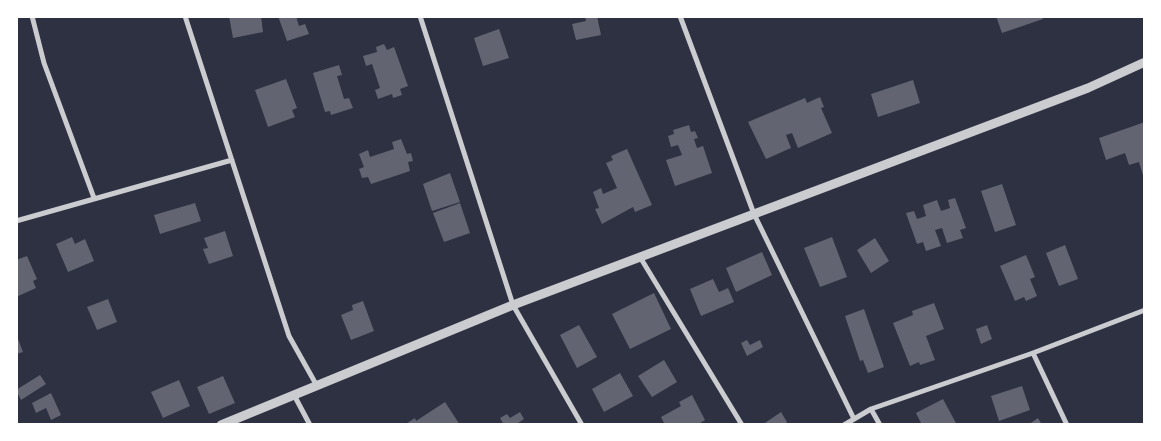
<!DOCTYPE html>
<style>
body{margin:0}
#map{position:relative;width:1161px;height:441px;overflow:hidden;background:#2d3142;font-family:Raleway,sans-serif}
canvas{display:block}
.frame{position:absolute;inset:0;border:18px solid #fff;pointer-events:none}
</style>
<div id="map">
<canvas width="1161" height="441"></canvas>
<div class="frame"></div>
</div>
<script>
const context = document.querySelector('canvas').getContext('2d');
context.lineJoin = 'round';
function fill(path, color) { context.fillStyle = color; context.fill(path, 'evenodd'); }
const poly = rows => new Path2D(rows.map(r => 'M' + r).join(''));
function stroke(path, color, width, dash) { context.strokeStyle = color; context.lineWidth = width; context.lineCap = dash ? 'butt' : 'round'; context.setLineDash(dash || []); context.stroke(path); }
fill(poly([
 [229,16,261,16,263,32,233,38],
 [278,16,296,16,299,26,305,24,309,34,287,41],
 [585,16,597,16,601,35,576,40,572,24,586,21],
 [996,16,1042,16,1043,19,1002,33],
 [499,29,509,58,483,66,474,38],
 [384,44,387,50,394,47,408,86,400,89,402,95,393,98,392,94,378,99,375,90,380,88,372,64,366,66,363,56,377,52,376,47],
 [339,65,342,75,337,76,344,99,349,98,353,108,331,115,330,111,325,112,313,73],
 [286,79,297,108,292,110,295,117,268,127,255,90],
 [913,80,920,103,878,117,871,94],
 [820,97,824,107,821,108,832,133,798,148,792,133,786,135,791,148,766,159,748,122,805,98,807,103],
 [1145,122,1145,179,1144,179,1139,162,1129,165,1125,153,1106,160,1099,138],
 [689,125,691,132,695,131,698,138,694,139,697,148,703,146,712,173,675,186,666,160,682,155,678,145,671,147,668,136,674,134,673,130],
 [401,139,407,154,411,153,413,161,408,162,410,171,371,184,368,177,362,178,359,169,364,167,359,154,368,150,370,157,394,149,392,142],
 [627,149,652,205,635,212,633,207,602,224,595,209,599,208,593,192,601,188,603,194,617,188,606,163,613,160,611,156],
 [450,173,460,202,432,211,423,184],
 [1002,184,1016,225,995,232,981,191],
 [955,198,966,228,960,230,963,238,947,243,942,228,935,230,941,246,926,251,923,242,917,244,906,213,914,211,917,219,926,216,923,205,937,200,941,211,950,208,948,200],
 [195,203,201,221,160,234,154,215],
 [460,203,470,233,444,242,433,213],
 [225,231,233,256,209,264,203,249,208,248,204,238],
 [72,237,75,244,85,239,94,261,68,272,56,244],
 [832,237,847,277,820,287,804,248],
 [875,238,889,261,871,273,857,250],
 [1065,245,1078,279,1059,286,1046,253],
 [762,252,772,275,736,292,726,268],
 [1026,255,1035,277,1030,279,1037,296,1026,301,1024,297,1015,301,1000,266],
 [27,256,37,279,33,281,36,288,16,297,16,260],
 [713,279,719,292,728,288,734,302,701,316,690,289],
 [654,293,671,329,630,349,612,314],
 [108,299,117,322,97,330,87,307],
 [363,301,374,331,351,340,341,315,353,310,352,305],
 [934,303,944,329,926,336,935,360,920,365,919,362,910,366,893,323,913,315,912,311],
 [864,309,884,367,868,373,863,360,860,361,845,316],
 [579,325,597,357,577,368,560,335],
 [987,325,992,339,981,344,976,329],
 [16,334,23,352,16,354],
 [747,340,750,345,760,340,763,347,747,356,741,343],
 [664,360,677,382,652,397,638,376],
 [620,373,633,396,604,412,592,389],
 [40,375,46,384,21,400,16,390],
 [223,376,235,403,209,414,197,387],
 [179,380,190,406,163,418,151,392],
 [1022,386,1030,410,999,421,991,396],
 [51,393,61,415,51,420,46,408,36,413,32,403],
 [692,395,705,420,697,425,665,425,661,417,681,406,679,402],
 [943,399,957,425,922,425,916,413],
 [445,402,460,425,404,425,415,418,416,421],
 [520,412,524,419,515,425,504,425,500,418,507,414,510,418],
 [781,412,787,422,785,425,762,425],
 [1038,418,1042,425,1028,425]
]), '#626471');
stroke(poly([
 [32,16,44,63,94,198],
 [185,16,289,336,317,386],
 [420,16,513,305,582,425],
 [680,16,754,214,854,419],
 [16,221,232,160],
 [640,257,742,425],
 [1033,353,1067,425],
 [294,395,310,425],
 [871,409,880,425],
 [844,425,871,409,1033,353,1145,310]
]), '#caccd0', 5);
stroke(poly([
 [221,425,513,305,1088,88,1145,62]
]), '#caccd0', 9);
</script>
